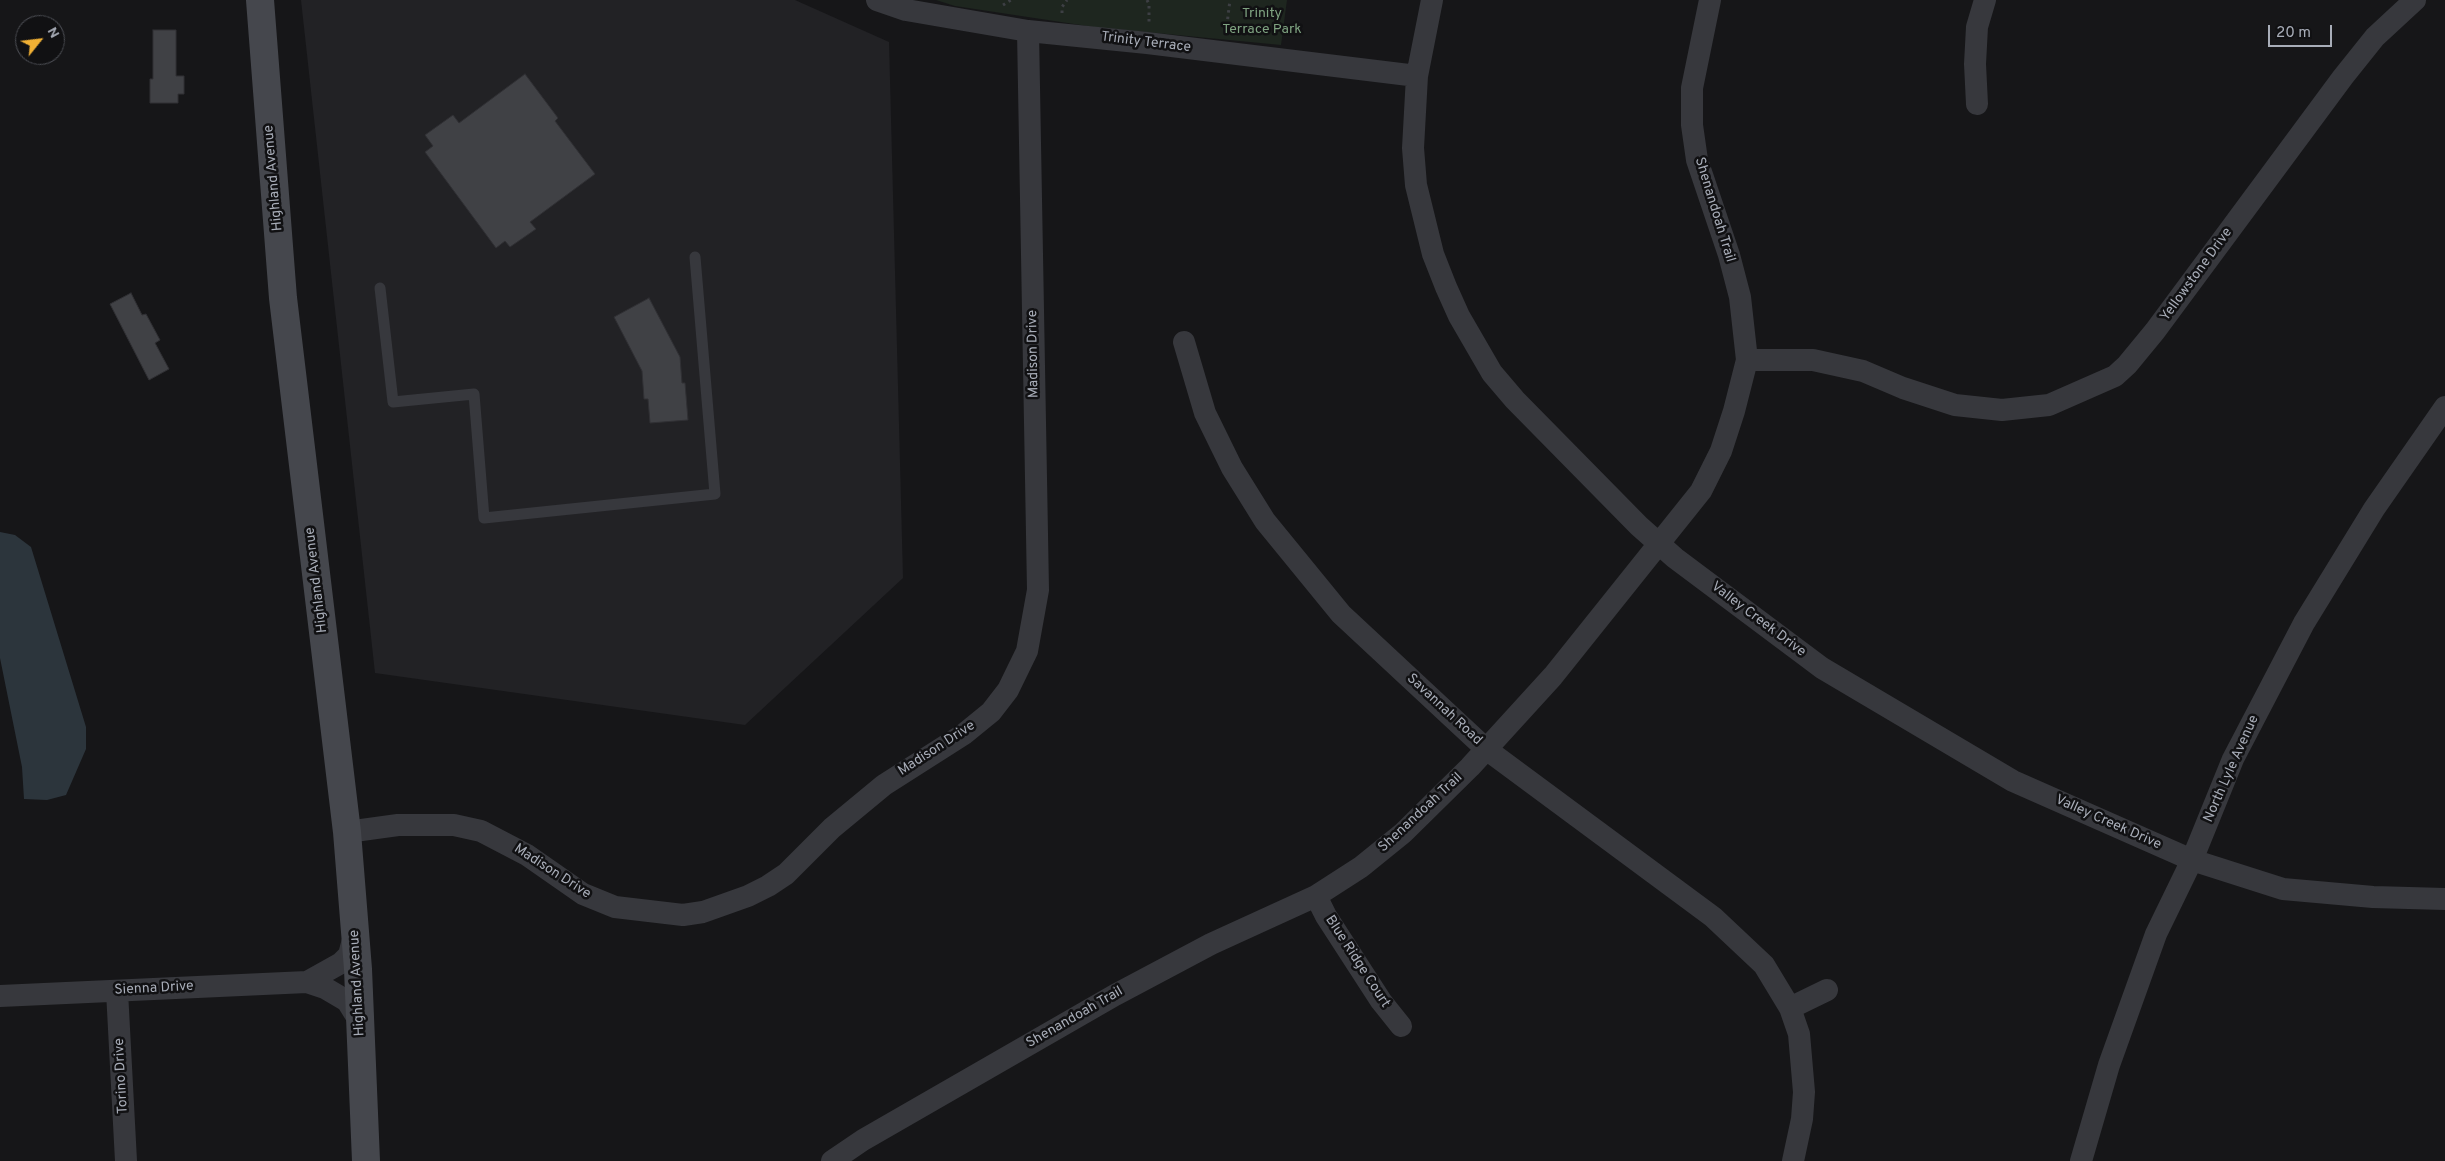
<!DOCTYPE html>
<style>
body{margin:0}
#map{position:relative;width:2445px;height:1161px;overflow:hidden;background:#161618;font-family:Overpass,sans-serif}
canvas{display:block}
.north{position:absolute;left:15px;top:15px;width:50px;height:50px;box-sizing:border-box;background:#111113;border:1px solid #4d4f55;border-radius:50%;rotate:61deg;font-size:14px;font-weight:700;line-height:20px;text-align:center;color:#a8adb8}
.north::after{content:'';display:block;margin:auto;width:18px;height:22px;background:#f2b134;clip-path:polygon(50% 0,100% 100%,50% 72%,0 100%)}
.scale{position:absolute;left:2268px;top:25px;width:64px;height:22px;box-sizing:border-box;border:2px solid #a8adb8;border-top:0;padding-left:6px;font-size:15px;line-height:18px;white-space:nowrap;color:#a8adb8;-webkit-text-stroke:4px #111113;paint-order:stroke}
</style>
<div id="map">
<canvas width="2445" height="1161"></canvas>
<div class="north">N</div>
<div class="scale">20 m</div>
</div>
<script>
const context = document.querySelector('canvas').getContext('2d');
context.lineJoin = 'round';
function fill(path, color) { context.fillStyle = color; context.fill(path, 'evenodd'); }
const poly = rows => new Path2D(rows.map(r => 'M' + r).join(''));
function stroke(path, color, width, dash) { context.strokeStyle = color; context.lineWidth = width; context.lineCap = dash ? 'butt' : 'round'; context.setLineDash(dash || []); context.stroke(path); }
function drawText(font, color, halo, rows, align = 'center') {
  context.font = font + ' Overpass,sans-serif'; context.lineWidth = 5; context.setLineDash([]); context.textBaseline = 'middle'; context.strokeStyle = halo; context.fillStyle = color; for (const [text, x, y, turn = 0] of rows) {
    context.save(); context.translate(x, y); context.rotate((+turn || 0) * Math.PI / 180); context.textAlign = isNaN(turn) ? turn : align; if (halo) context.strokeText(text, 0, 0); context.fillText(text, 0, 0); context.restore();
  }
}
fill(poly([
 [301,0,795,0,889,42,903,578,745,725,375,673]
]), '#222225');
fill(poly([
 [936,0,1287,0,1281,45,1094,27,955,6]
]), '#1e261f');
fill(poly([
 [0,532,15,535,31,547,86,727,86,749,66,795,47,800,24,799,22,767,0,658]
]), '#2c353c');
const building = poly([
 [153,30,176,30,176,76,184,76,184,94,178,94,178,103,150,103,150,79,153,79,153,30],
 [525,74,558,118,555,121,595,174,530,222,536,229,510,247,505,241,496,248,425,152,433,146,425,135,453,115,459,123,525,74],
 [131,293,142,315,146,314,160,340,155,343,169,369,149,380,110,304,131,293],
 [649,298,680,357,682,383,685,383,688,420,650,423,648,399,644,399,642,371,614,317,649,298]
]);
fill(building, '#404145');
stroke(building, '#303034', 1);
stroke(poly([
 [1147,0,1149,4,1149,22],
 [1003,5,1011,0],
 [1062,13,1062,7,1067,0],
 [1226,32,1230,0]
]), '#3d3f44', 3, [2.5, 4]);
stroke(poly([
 [380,288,393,402,474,394,484,518,715,494,695,257]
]), '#37383d', 11);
stroke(poly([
 [877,0,906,10,1028,31,1147,43,1417,76],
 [1432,0,1417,76,1413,148,1416,185,1433,254,1446,287,1459,316,1492,373,1515,400,1639,526,1675,558,1822,668,2013,781,2192,860,2283,889,2373,897,2445,899],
 [1977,104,1975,64,1977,27,1985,0],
 [1184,342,1205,413,1232,468,1265,521,1341,614,1486,749,1713,917,1764,965,1790,1008,1799,1034,1804,1092,1802,1119,1793,1161],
 [1747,360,1813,360,1863,371,1903,388,1955,405,2002,410,2049,405,2115,376,2127,365,2155,331,2343,77,2375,37,2415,0],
 [347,832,398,825,454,825,481,831,527,855,583,894,615,907,683,915,703,912,748,896,768,886,786,874,832,828,884,785,964,734,991,712,1008,690,1027,651,1038,590,1028,31],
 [1316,896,1326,916,1381,1001,1401,1026],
 [307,982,341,963,349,955,355,932],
 [117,991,126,1161],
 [0,996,307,982,325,988,347,1001,360,1022],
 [1790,1008,1827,990],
 [832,1161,863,1140,1115,995,1211,944,1316,896,1361,867,1403,833,1470,767,1553,676,1701,491,1721,451,1734,411,1747,360,1740,297,1729,255,1697,160,1692,125,1692,88,1710,0],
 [2081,1161,2109,1065,2156,934,2192,860,2233,759,2304,623,2374,509,2445,407]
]), '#37383d', 22);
stroke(poly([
 [260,0,283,298,347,832,358,969,366,1161]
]), '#45474d', 28);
drawText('14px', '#7fa381', '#111113', [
 ["Trinity",1262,14],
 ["Terrace Park",1262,30]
]);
drawText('14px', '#a8adb8', '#111113', [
 ["Trinity Terrace",1146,43,7],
 ["Highland Avenue",274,178,-95],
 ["Shenandoah Trail",1714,210,73],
 ["Yellowstone Drive",2197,275,-54],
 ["Madison Drive",1034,354,-91],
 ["Highland Avenue",317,580,-97],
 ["Valley Creek Drive",1758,620,37],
 ["Savannah Road",1444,710,43],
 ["Madison Drive",937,749,-33],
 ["North Lyle Avenue",2232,769,-66],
 ["Shenandoah Trail",1421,813,-43],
 ["Valley Creek Drive",2108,823,24],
 ["Madison Drive",552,872,33],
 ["Blue Ridge Court",1357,962,57],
 ["Highland Avenue",358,983,-93],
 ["Sienna Drive",154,989,-3],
 ["Shenandoah Trail",1075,1018,-30],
 ["Torino Drive",122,1076,-93]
]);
</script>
